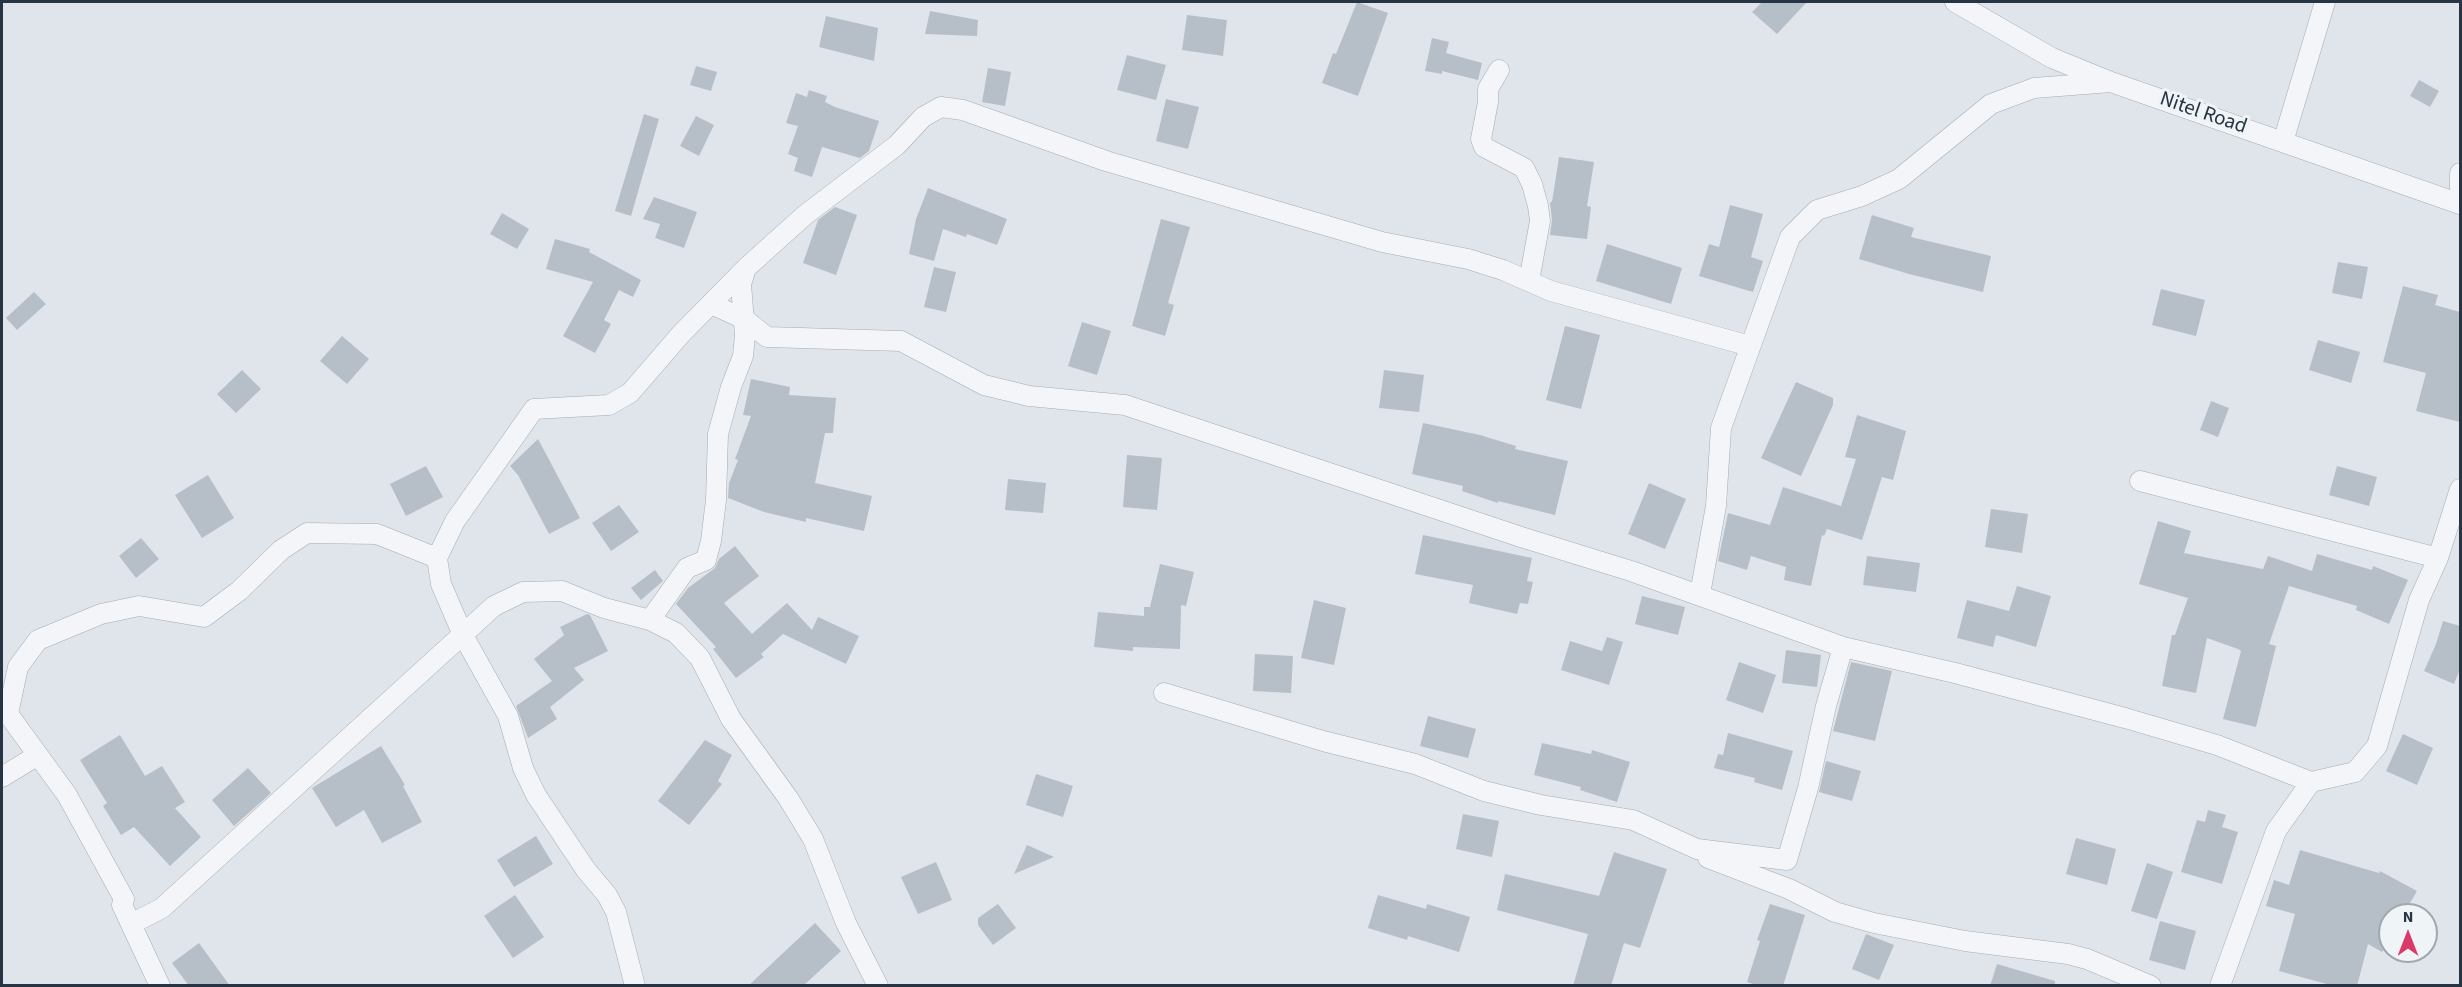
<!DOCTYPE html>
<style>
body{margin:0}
#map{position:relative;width:2462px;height:987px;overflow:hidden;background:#dfe5ea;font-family:"Source Sans 3",sans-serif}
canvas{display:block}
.frame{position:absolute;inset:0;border:3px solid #273443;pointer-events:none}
.north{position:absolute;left:2378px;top:903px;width:60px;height:60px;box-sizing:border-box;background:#eff4f7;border:2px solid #9fa7af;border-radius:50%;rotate:0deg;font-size:16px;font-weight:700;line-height:24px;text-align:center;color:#273443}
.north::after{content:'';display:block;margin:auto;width:21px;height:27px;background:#da3a67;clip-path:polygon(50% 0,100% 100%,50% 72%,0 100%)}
</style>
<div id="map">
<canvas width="2462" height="987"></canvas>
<div class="frame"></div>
<div class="north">N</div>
</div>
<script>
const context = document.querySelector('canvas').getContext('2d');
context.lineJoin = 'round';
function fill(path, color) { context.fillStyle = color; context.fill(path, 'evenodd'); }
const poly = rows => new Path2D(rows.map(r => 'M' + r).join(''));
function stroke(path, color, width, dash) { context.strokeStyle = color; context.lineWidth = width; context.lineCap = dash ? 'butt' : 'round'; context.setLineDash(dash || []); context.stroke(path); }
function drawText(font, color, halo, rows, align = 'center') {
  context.font = font + ' "Source Sans 3",sans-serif'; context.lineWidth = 6; context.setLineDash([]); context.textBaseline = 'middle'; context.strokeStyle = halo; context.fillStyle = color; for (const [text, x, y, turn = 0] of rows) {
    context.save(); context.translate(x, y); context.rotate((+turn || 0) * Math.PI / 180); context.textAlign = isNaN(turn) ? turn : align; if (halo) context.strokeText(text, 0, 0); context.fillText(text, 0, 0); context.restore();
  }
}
fill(poly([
 [1357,2,1388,13,1358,96,1322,83,1333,53,1336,54],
 [1762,2,1807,2,1777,34,1752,12],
 [930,11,978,20,977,36,925,34],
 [1187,15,1227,20,1223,56,1182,50],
 [826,16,878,28,874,61,819,47],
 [1432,38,1449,42,1446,53,1482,63,1478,80,1442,71,1442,74,1425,71],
 [1127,55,1166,65,1156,100,1117,90],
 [696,66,717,72,711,91,690,85],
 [988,68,1011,72,1005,106,982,102],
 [2419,80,2439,91,2430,107,2410,96],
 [809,90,827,96,825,102,835,107,879,121,869,151,860,158,822,147,812,177,794,171,798,158,788,154,798,126,786,123,796,93,807,97],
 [1166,99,1199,107,1188,149,1156,141],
 [644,114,659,119,631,216,615,211],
 [696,116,714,125,699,156,680,146],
 [1559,157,1594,162,1587,206,1591,207,1587,239,1550,235,1552,220,1550,202,1552,202],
 [928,188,1007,219,997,245,967,234,966,237,943,229,934,261,909,254,916,219],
 [654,197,697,212,684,248,655,238,660,224,643,219],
 [1730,205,1763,214,1751,257,1763,261,1753,292,1699,276,1709,244,1719,247],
 [835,207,857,215,836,275,803,263,818,220],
 [502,213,529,229,517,249,490,234],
 [1872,215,1914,228,1911,237,1991,256,1983,292,1909,274,1859,259],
 [1161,219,1190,227,1168,303,1174,305,1165,336,1132,326],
 [555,239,590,249,589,252,641,280,633,297,619,290,604,320,611,324,595,353,563,336,593,282,546,269],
 [1607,244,1682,268,1671,304,1596,281],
 [2338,262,2368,267,2362,299,2332,293],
 [934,267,956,272,946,312,924,307],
 [2403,286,2438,295,2435,305,2460,312,2460,422,2416,411,2426,373,2383,362],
 [2161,289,2205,300,2196,336,2152,325],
 [34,292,46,304,17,330,6,318],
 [1082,322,1111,331,1097,375,1068,366],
 [1565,326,1600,335,1581,409,1546,400],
 [342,336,369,359,347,384,320,361],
 [2318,340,2360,352,2351,383,2309,370],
 [242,370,261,389,236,413,217,394],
 [1384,370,1424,375,1419,412,1379,408],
 [751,379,790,387,789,395,836,398,833,433,825,433,815,483,872,496,864,531,806,518,806,522,764,512,728,498,729,483,738,460,735,459,751,416,743,415],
 [1796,382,1833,398,1833,405,1801,476,1761,458],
 [2211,401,2229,408,2218,437,2200,430],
 [1857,415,1906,431,1893,480,1882,477,1862,540,1827,529,1824,536,1822,535,1811,586,1784,580,1786,567,1751,556,1747,570,1718,561,1728,513,1770,525,1783,487,1841,506,1856,459,1845,457],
 [1423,423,1480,435,1516,446,1515,449,1568,461,1555,515,1498,501,1498,503,1462,491,1463,486,1412,474],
 [538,439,580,518,549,534,518,475,510,466],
 [1127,455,1162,458,1157,510,1123,507],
 [426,466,443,497,406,516,390,484],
 [2337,466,2377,477,2369,506,2329,495],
 [208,475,234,518,202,538,175,495],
 [1008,479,1046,483,1043,513,1005,510],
 [1649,483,1686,499,1665,549,1628,534],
 [619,505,639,532,611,551,592,523],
 [1991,509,2028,514,2022,553,1985,547],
 [2158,521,2191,531,2184,553,2263,569,2268,556,2312,571,2317,554,2372,570,2373,566,2408,580,2389,624,2356,610,2357,606,2289,586,2269,644,2276,646,2256,727,2223,719,2241,651,2238,649,2207,638,2196,693,2162,686,2172,635,2175,635,2188,598,2139,584],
 [1423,535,1532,558,1527,581,1533,582,1528,604,1520,603,1517,614,1469,603,1473,585,1415,574],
 [141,538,159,559,136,578,119,556],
 [735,546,759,576,724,603,752,634,787,603,812,630,818,617,859,636,846,664,783,634,761,654,764,657,736,678,713,649,716,647,676,604,688,588,715,568,719,559],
 [1867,556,1920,563,1916,592,1863,585],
 [1160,564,1194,572,1186,606,1181,605,1180,649,1133,647,1133,651,1094,647,1098,612,1144,616,1144,607,1150,607],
 [655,570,663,581,641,600,631,588],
 [2017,586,2051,596,2036,647,1996,635,1993,647,1957,638,1967,600,2009,611],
 [1642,596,1685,607,1678,635,1635,624],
 [1314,600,1346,608,1334,665,1301,658],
 [587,614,590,615,608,651,574,668,584,680,550,707,557,719,528,738,516,706,552,681,534,659,564,635,560,627],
 [2443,621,2460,626,2460,669,2454,684,2424,671,2436,644],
 [1607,637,1623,642,1609,685,1561,670,1570,641,1602,651],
 [1786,650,1821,655,1817,687,1782,683],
 [1255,654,1293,656,1291,693,1253,691],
 [1739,662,1776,675,1763,713,1726,700],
 [1851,662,1892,671,1875,741,1833,731],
 [1428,716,1476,729,1468,758,1420,746],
 [1728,733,1793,751,1782,790,1754,782,1755,778,1714,768,1718,754,1723,755],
 [2403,734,2433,748,2417,785,2386,771],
 [120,735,145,776,162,766,185,802,175,808,201,837,170,866,134,827,121,835,103,806,107,803,80,760],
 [705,740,732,755,718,781,722,784,689,825,658,801],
 [1542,743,1591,754,1592,750,1630,762,1617,802,1580,790,1581,787,1534,775],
 [381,746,405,785,403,786,422,822,382,843,364,810,336,827,312,788],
 [1826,761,1861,771,1852,801,1819,792],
 [248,768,271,793,234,826,212,800],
 [1036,774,1073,786,1063,817,1026,805],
 [2208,810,2226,815,2222,827,2238,832,2222,884,2181,872,2197,820,2205,822],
 [1463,814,1499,821,1492,857,1456,849],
 [536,836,553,864,514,887,497,860],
 [2076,838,2116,849,2107,885,2066,874],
 [1027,845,1054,857,1014,874],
 [2300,850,2379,873,2380,871,2417,891,2403,915,2390,915,2390,938,2382,952,2368,944,2357,986,2334,986,2279,971,2295,914,2266,906,2274,880,2289,885],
 [1614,852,1667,869,1640,948,1624,943,1611,986,1573,986,1588,934,1497,910,1505,874,1599,896],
 [936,862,952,900,918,914,901,877],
 [2147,863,2173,872,2157,919,2131,911],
 [515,895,544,937,513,958,484,916],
 [1378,895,1426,909,1427,904,1470,917,1459,952,1408,936,1407,940,1368,928],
 [998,904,1016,928,993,945,978,925,978,918],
 [1770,904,1805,915,1783,986,1759,986,1747,982,1760,941,1757,940],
 [2160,921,2196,931,2185,970,2149,960],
 [815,923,841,951,803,986,748,986],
 [1866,934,1894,945,1879,980,1852,969],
 [199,943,230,986,189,986,172,963],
 [1997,964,2055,981,2055,986,1990,986]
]), '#b6bfc8');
const minor = poly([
 [1955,2,2052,58,2111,82,2460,204],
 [1499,70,1488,89,1488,102,1481,139,1484,147,1524,168,1532,184,1538,206,1540,221,1529,281],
 [2283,142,2325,2],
 [2460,173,2460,188],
 [711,304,744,319,767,337,901,341,984,385,1029,396,1125,405,1521,537,1631,571,1843,647,1955,673,2125,718,2217,745,2311,782],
 [2140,481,2438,558],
 [1700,594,1716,506,1721,428,1790,237,1817,210,1862,196,1899,179,1991,104,2034,88,2111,82],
 [650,620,687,568,706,560,711,541,716,500,718,434,731,387,743,356,745,335,741,284,746,268],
 [1164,693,1323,741,1415,764,1484,791,1541,805,1633,820,1697,849,1787,860,1808,788,1826,706,1843,647],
 [2,708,8,714,67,795,124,899,122,905,160,986],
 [8,714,18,667,38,640,101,614,139,606,204,617,239,591,281,550,307,533,377,534,437,558],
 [2,777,38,755],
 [1708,858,1789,889,1835,912,1874,923,1965,941,2068,954,2087,959,2151,986],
 [131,924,162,908,494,606,523,592,562,591,604,608,650,620,676,633,700,658,731,719,788,798,813,839,846,923,878,986],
 [635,986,616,912,607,895,586,870,536,795,523,768,508,716,463,635,441,584,437,558,455,521,534,409,609,405,630,393,681,334,746,268,805,215,897,145,923,117,941,107,963,110,1106,161,1382,242,1468,259,1503,270,1551,291,1750,346],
 [2220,986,2276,831,2311,782,2355,772,2377,746,2419,600,2438,558,2460,489]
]);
stroke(minor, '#a4acb5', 21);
stroke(minor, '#f3f5f8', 20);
drawText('21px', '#273443', '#eff4f7', [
 ["Nitel Road",2203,114,19]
]);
</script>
